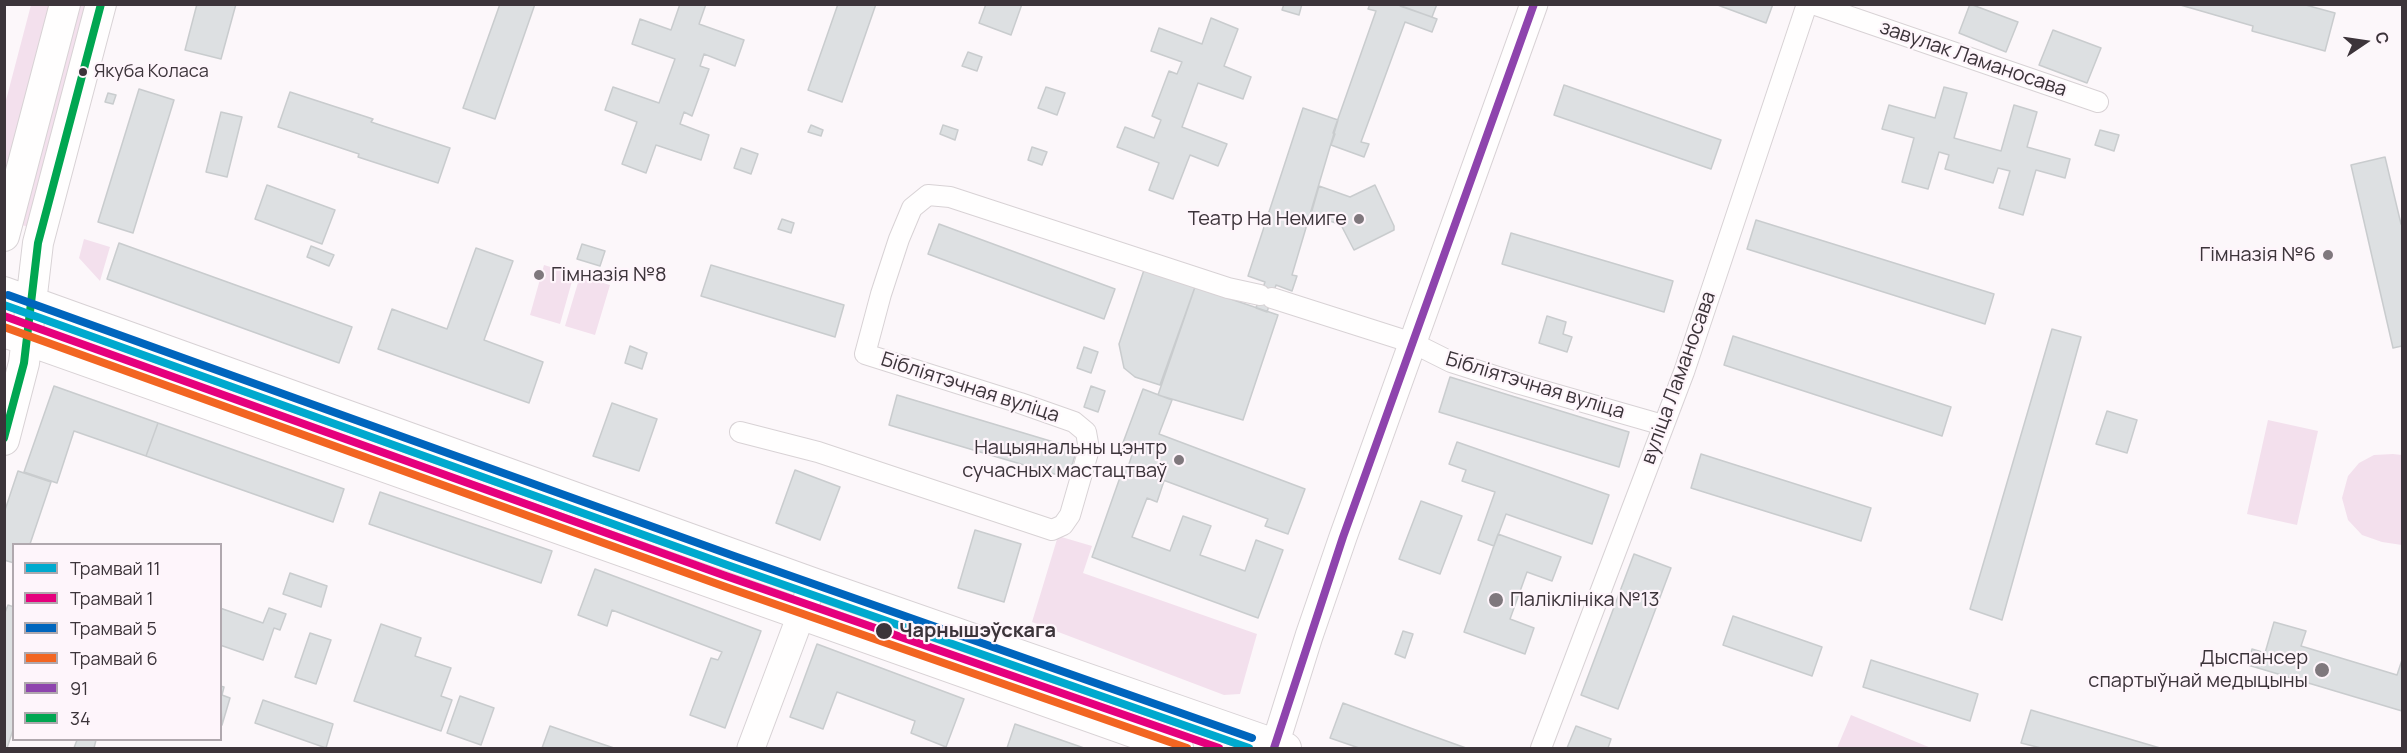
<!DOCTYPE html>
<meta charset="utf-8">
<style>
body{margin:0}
#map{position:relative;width:2407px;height:753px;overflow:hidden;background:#fcf7fa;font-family:Manrope,sans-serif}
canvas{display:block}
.frame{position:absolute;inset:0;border:6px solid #3c343a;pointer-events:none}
.legend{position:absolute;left:12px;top:543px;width:210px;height:198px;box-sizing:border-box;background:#fef5fb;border:2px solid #b0a8ae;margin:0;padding:8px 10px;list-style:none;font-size:18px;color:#3c343a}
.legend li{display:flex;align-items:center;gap:12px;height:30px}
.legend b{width:30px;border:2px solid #b0a8ae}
.north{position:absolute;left:2335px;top:12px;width:60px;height:60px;-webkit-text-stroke:4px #fef5fb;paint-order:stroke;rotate:77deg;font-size:16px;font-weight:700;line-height:24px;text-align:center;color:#3c343a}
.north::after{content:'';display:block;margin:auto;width:21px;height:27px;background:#3c343a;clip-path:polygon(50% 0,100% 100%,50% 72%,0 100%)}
</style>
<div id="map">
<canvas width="2407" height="753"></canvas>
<div class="frame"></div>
<ul class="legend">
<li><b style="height:8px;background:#00a9ce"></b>Трамвай 11</li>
<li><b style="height:8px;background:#e5007d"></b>Трамвай 1</li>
<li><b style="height:8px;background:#0065bd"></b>Трамвай 5</li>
<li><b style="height:8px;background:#f26522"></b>Трамвай 6</li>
<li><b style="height:8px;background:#8e44ad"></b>91</li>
<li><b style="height:8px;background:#00a651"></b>34</li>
</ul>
<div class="north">С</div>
</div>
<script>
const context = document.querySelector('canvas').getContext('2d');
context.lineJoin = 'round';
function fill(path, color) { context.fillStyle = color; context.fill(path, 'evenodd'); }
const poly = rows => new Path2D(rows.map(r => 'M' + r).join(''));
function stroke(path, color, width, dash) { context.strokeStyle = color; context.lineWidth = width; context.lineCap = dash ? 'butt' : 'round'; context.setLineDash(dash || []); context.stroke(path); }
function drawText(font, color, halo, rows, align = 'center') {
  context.font = font + ' Manrope,sans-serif'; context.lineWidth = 4.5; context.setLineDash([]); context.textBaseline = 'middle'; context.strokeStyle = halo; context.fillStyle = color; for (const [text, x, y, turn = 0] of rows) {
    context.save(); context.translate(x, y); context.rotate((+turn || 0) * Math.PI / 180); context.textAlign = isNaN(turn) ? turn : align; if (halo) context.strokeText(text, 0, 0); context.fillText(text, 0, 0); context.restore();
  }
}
fill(poly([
 [31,5,53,5,5,188,5,104],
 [78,5,89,5,28,227,19,224],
 [84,239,110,247,100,281,79,258],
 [544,265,574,274,560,324,530,315],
 [580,276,610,285,595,335,565,326],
 [2268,420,2318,431,2297,525,2247,514],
 [2393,454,2402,455,2402,545,2382,542,2362,535,2348,520,2342,498,2348,476,2359,463,2374,455],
 [1058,536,1092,546,1083,573,1257,634,1240,694,1224,695,1032,622],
 [1851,715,1931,748,1837,748]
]), '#f3e0ed');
const building = poly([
 [197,4,236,4,221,59,185,50,197,4],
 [500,4,535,4,495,119,463,108,500,4],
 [680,4,706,4,699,24,744,40,735,66,704,54,700,66,709,69,692,116,684,112,680,124,709,135,701,160,656,145,646,173,622,164,637,122,605,110,613,87,659,103,675,59,632,44,640,19,671,30,680,4],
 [838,4,876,4,842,102,808,90,838,4],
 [986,4,1022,4,1011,35,979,23,986,4],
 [1284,4,1302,4,1299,15,1282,10,1284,4],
 [1370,4,1396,4,1437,19,1432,32,1405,22,1361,142,1369,144,1364,157,1331,145,1335,134,1333,133,1376,11,1368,9,1370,4],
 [1401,4,1437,4,1432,17,1400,6,1401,4],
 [1715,4,1773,4,1766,23,1715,4],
 [1970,4,2018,22,2006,52,1959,33,1970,4],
 [2177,4,2302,4,2335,13,2325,51,2252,31,2253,26,2177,4],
 [1211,18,1238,29,1224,66,1251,77,1243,99,1198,83,1182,127,1227,144,1218,166,1190,155,1173,199,1149,190,1159,163,1117,147,1125,127,1154,138,1161,120,1152,116,1169,71,1177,74,1182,62,1151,51,1159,28,1202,44,1211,18],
 [2053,30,2101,48,2087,83,2039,65,2053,30],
 [968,52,982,57,977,71,962,66,968,52],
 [1564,85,1721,140,1711,169,1554,115,1564,85],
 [1046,87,1065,93,1057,115,1038,108,1046,87],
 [1944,87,1967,93,1954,138,2001,151,2014,105,2037,112,2027,147,2070,159,2065,178,2036,170,2023,215,1999,208,2010,171,1998,168,1993,183,1945,169,1949,155,1939,152,1928,189,1902,182,1914,138,1882,129,1889,105,1935,118,1944,87],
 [139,89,174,100,133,233,98,222,139,89],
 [290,92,373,119,371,122,450,148,438,183,358,157,359,154,278,127,290,92],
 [108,93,116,95,113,104,105,102,108,93],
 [1303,108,1338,120,1292,275,1297,276,1292,291,1276,285,1267,312,1256,308,1265,282,1248,276,1303,108],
 [221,112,242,117,227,177,206,172,221,112],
 [811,125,823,130,821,136,808,132,811,125],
 [943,125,958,130,955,140,940,134,943,125],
 [2100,130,2119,135,2114,151,2095,145,2100,130],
 [1032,147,1047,152,1042,165,1028,160,1032,147],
 [741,148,758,154,751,174,734,168,741,148],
 [2385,157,2401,224,2402,224,2402,346,2393,348,2351,165,2385,157],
 [267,185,335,210,322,244,255,219,267,185],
 [1375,185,1394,226,1394,230,1354,250,1341,225,1311,214,1319,186,1350,197,1375,185],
 [782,219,794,223,791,233,778,229,782,219],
 [1756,220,1994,294,1985,324,1747,249,1756,220],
 [939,224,1115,289,1104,319,928,254,939,224],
 [1511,233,1673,281,1664,312,1502,264,1511,233],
 [119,243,352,327,339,363,107,279,119,243],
 [582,244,605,251,600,266,577,259,582,244],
 [311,246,334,255,329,266,307,257,311,246],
 [476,248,513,261,484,340,543,362,529,403,378,349,392,309,447,329,476,248],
 [711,265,844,305,835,337,701,296,711,265],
 [1144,270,1195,287,1160,385,1135,377,1124,368,1119,344,1144,270],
 [1195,287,1278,315,1243,420,1158,395,1195,287],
 [1547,316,1566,322,1563,334,1572,337,1567,352,1539,343,1547,316],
 [2052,329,2081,337,2002,620,1970,609,2052,329],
 [1733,336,1951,407,1942,436,1724,365,1733,336],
 [630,346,647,353,642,369,625,363,630,346],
 [1084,347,1098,352,1091,373,1077,368,1084,347],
 [1450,377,1629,432,1619,467,1439,412,1450,377],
 [54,386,158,423,146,456,74,431,57,483,24,472,54,386],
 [1091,386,1105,391,1098,412,1084,407,1091,386],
 [1143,389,1172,400,1159,434,1305,489,1288,534,1265,526,1268,519,1128,467,1133,452,1121,448,1143,389],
 [897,395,1077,449,1068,478,889,425,897,395],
 [612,403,657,419,639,471,593,456,612,403],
 [2107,411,2137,420,2127,453,2096,444,2107,411],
 [158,423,344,489,333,522,146,456,158,423],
 [1457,442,1609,495,1592,544,1506,514,1494,546,1478,540,1495,492,1462,481,1466,470,1449,464,1457,442],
 [1701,454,1871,508,1861,541,1691,488,1701,454],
 [1124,466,1164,481,1157,502,1147,498,1132,537,1170,551,1183,516,1211,526,1200,555,1245,571,1256,540,1283,550,1258,618,1092,557,1124,466],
 [795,470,840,487,820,540,776,523,795,470],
 [18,471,51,482,30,544,14,544,14,563,4,560,4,513,18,471],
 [380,492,552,551,541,583,369,524,380,492],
 [1421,501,1462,516,1440,574,1399,559,1421,501],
 [975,530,1021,544,1004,602,958,588,975,530],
 [1498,534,1561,557,1552,581,1527,572,1510,619,1534,628,1525,654,1464,632,1498,534],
 [1634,554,1671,568,1618,709,1581,695,1634,554],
 [595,569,761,631,725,728,690,715,711,658,718,660,722,652,612,610,607,626,578,615,595,569],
 [290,573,327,586,321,607,283,594,290,573],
 [8,605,14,607,14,727,7,748,4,748,4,615,8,605],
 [220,608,263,623,269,608,286,614,280,630,274,628,263,660,220,645,220,608],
 [1733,616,1822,647,1812,676,1723,645,1733,616],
 [2274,622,2306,631,2301,646,2397,675,2402,660,2402,711,2248,665,2252,649,2265,653,2274,622],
 [381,624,421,638,415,656,451,668,441,696,452,700,441,731,354,701,381,624],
 [1403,631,1413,634,1405,658,1395,654,1403,631],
 [310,633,331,640,316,684,295,677,310,633],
 [817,644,964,699,946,747,911,733,915,721,837,692,823,729,790,717,817,644],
 [1871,660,1978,694,1970,721,1863,687,1871,660],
 [220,686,224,687,222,695,230,698,222,725,220,686],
 [460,696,494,708,481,745,447,733,460,696],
 [263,700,333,724,326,748,255,723,263,700],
 [1343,703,1413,729,1466,748,1359,748,1330,738,1343,703],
 [2031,710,2160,748,2041,748,2021,743,2031,710],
 [1015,724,1084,748,1007,748,1015,724],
 [550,726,593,741,614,748,542,748,550,726],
 [1576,726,1611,739,1608,748,1567,748,1576,726],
 [77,740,96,740,94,748,74,748,77,740]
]);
fill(building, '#dde0e2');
stroke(building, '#c9ccce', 1.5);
const street = poly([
 [1813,4,2098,102],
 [1272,298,1413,343,1451,362,1520,384,1663,425],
 [740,432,818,452,1052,530,1063,525,1070,515,1089,449,1086,432,1074,422,1020,403,865,354,881,294,899,239,912,208,928,195,950,197,1228,288,1260,295],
 [1541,748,1684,372,1807,4]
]);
const secondary = poly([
 [751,748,813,583],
 [1274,748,1309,636,1343,537,1534,4]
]);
const primary = poly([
 [4,236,65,4],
 [4,292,813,583,1286,748],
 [4,332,1178,748],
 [4,440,24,363,38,243,101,4]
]);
stroke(street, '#d8d2d5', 22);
stroke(secondary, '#d8d2d5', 29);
stroke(primary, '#d8d2d5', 32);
stroke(street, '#fffefe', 20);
stroke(secondary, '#fffefe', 27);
stroke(primary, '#fffefe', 30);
stroke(poly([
 [1274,748,1343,537,1534,4]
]), '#8e44ad', 8);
stroke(poly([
 [4,438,24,363,38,243,101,4]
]), '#00a651', 8);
stroke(poly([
 [4,305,730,566,1249,748]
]), '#00a9ce', 8);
stroke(poly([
 [4,316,726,576,1219,748]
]), '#e5007d', 8);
stroke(poly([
 [8,295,734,556,1252,738]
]), '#0065bd', 8);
stroke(poly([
 [4,327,723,586,1187,748]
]), '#f26522', 8);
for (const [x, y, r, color] of [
 [83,72,5,"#3c343a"],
 [1359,219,6,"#7f787d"],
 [2328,255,6,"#7f787d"],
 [539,275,6,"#7f787d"],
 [1179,460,6,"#7f787d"],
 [1496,600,8,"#7f787d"],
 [884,631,9,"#3c343a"],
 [2322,670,8,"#7f787d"]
]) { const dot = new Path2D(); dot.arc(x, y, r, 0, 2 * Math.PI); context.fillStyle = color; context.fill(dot); stroke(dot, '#fef5fb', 2); }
drawText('18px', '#3c343a', '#fef5fb', [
 ["Якуба Коласа",94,72]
], 'left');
drawText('20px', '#3c343a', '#fef5fb', [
 ["завулак Ламаносава",1973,59,19],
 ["вуліца Ламаносава",1679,378,-70],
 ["Бібліятэчная вуліца",1535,386,17],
 ["Бібліятэчная вуліца",970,388,18]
]);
drawText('20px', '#3c343a', '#fef5fb', [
 ["Театр На Немиге",1347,219],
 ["Гімназія №6",2316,255],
 ["Гімназія №8",551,275,"left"],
 ["Нацыянальны цэнтр",1167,448],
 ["сучасных мастацтваў",1167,471],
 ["Паліклініка №13",1510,600,"left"],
 ["Дыспансер",2308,658],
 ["спартыўнай медыцыны",2308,681]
], 'right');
drawText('bold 20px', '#3c343a', '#fef5fb', [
 ["Чарнышэўскага",899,631]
], 'left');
</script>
